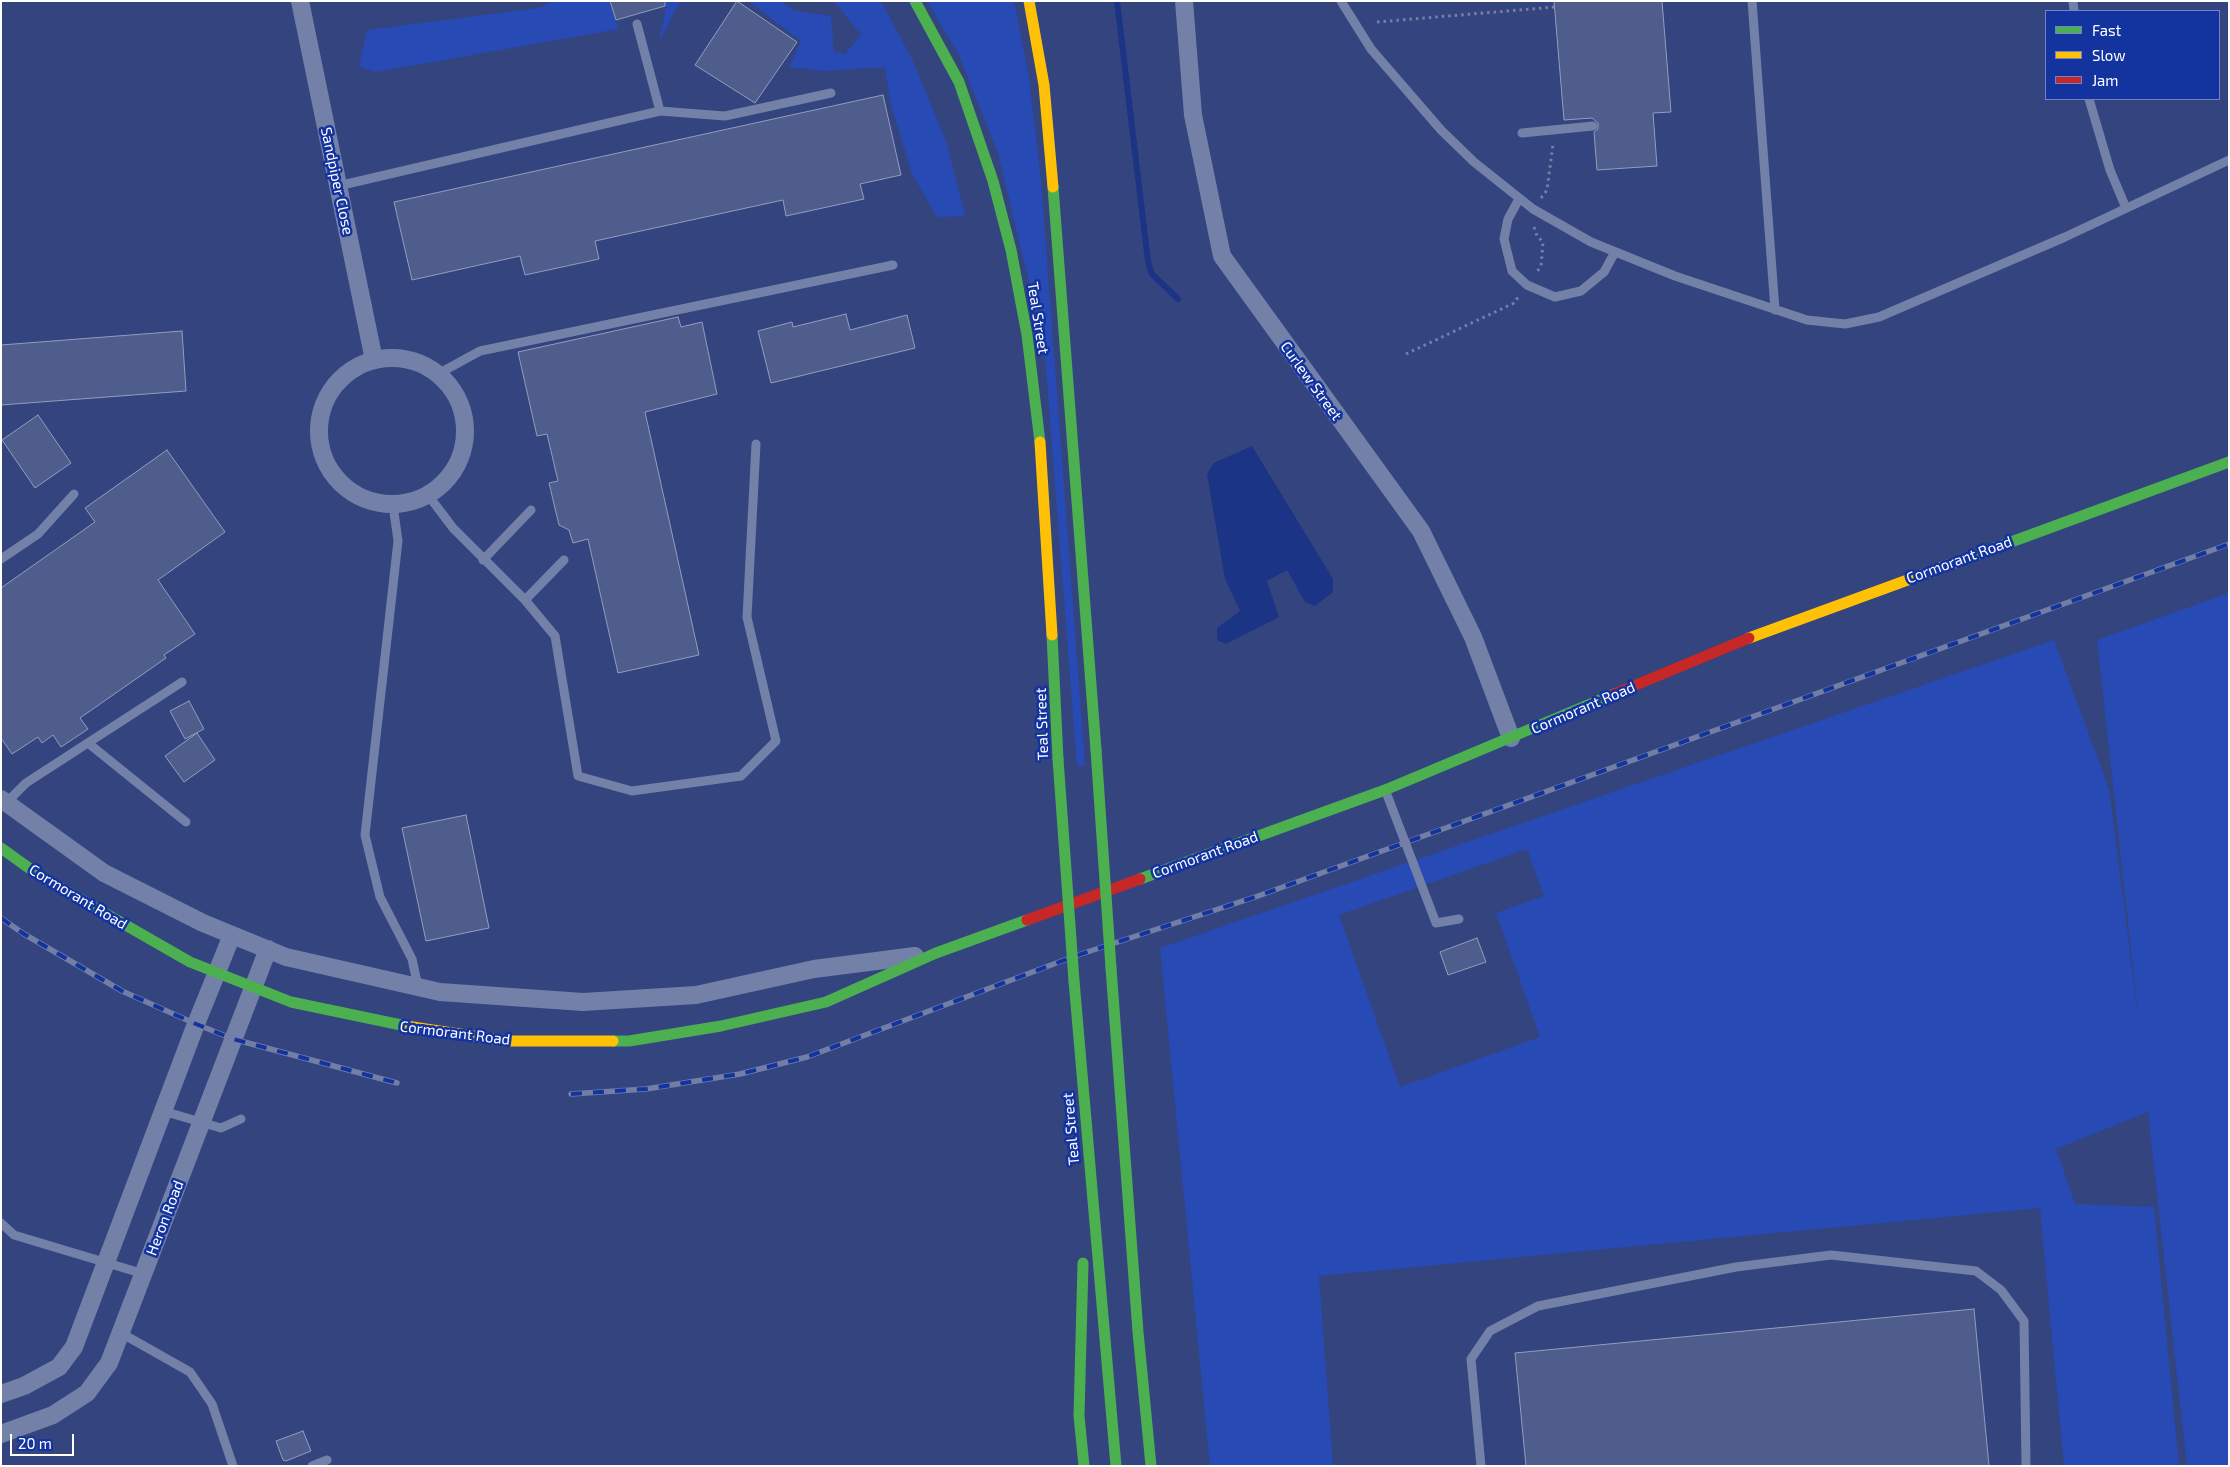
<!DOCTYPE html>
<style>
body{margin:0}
#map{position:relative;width:2230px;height:1467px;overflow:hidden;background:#33447f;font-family:"Exo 2",sans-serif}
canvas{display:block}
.frame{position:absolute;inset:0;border:2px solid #fff;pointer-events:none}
.legend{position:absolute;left:2045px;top:10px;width:175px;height:90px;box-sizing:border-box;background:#13339f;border:1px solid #7185c5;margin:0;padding:6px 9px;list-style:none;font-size:15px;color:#fff}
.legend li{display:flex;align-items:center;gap:10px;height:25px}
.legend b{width:25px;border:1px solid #7185c5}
.scale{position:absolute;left:10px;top:1434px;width:64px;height:22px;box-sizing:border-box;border:2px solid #fff;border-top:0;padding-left:6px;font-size:15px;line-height:18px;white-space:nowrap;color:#fff;-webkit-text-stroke:4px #13339f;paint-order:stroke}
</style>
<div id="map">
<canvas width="2230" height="1467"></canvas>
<div class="frame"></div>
<ul class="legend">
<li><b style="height:6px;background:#4caf50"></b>Fast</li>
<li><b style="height:6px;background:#ffc107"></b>Slow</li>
<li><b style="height:6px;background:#c62828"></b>Jam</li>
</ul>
<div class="scale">20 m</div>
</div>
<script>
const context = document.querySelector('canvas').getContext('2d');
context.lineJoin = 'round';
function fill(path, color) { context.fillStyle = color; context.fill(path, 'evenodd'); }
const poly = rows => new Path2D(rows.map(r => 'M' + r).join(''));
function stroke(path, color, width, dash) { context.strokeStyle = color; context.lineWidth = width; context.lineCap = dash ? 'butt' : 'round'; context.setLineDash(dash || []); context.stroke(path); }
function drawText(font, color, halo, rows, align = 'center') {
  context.font = font + ' "Exo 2",sans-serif'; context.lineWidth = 5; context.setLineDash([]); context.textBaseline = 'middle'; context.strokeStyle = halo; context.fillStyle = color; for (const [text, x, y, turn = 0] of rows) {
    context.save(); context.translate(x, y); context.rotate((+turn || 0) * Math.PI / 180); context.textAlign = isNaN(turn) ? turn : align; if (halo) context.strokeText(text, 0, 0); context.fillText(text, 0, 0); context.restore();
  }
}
fill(poly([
 [554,1,609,1,619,29,376,72,359,66,367,30,539,8],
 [664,1,680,1,659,42,666,8],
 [748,1,781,1,795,11,831,16,834,52,845,54,861,35,834,1,881,1,912,59,946,141,965,216,937,217,912,174,890,101,885,67,825,71,789,67,801,41],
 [927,1,1013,1,1016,11,1029,78,1041,181,1085,765,1077,766,1046,368,1032,294,998,153,959,55],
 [2229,593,2229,1466,2187,1466,2148,1112,2056,1149,2075,1204,2154,1207,2179,1466,2064,1466,2040,1208,1319,1276,1333,1466,1210,1466,1160,948,2054,640,2109,789,2140,1031,2097,640],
 [1527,849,1544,896,1496,913,1540,1037,1400,1087,1339,915]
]), '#284ab5');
fill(poly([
 [1252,446,1333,579,1333,592,1315,606,1305,602,1287,570,1267,581,1279,617,1226,644,1217,640,1217,628,1240,611,1225,579,1207,474,1214,463]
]), '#1c3485');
stroke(poly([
 [1117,1,1148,261,1152,274,1178,299]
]), '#1c3485', 6);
const building = poly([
 [610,1,665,1,665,6,616,20,610,1],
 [737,1,797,42,755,103,695,65,737,1],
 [1554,1,1662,1,1671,112,1653,113,1657,166,1597,170,1594,132,1598,129,1598,123,1592,118,1564,120,1554,1],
 [883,95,901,175,860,184,864,199,786,216,783,200,595,241,599,259,525,275,520,256,412,280,394,202,883,95],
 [846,314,850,330,907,315,915,348,771,383,758,331,792,322,793,327,846,314],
 [678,317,681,327,702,322,717,394,645,412,699,655,618,673,588,539,573,543,569,530,559,525,549,483,558,481,547,434,537,436,518,352,678,317],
 [182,331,186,391,1,405,1,345,182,331],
 [38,415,71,463,35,488,2,440,38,415],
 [167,450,225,532,158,580,195,634,164,655,166,658,80,718,88,729,61,747,53,735,42,743,38,737,12,754,1,738,1,588,95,522,85,508,167,450],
 [189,701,204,729,185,739,170,711,189,701],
 [197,733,215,760,184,782,165,756,197,733],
 [466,815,489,928,426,941,402,828,466,815],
 [1477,938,1486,962,1448,975,1440,952,1477,938],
 [1974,1309,1989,1466,1526,1466,1515,1353,1974,1309],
 [303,1431,311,1451,286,1461,283,1460,276,1441,303,1431]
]);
fill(building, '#4e5d8c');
stroke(building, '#939dbd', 1);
stroke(poly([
 [1377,22,1555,7],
 [1541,198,1547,190,1553,144],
 [1534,227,1537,236,1543,242,1541,266,1536,273],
 [1406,354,1514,303,1519,296]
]), '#7380a8', 3, [2.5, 4]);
stroke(poly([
 [1341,1,1371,49,1441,130,1474,162,1533,209,1591,242,1675,276,1807,320,1845,324,1879,317,2065,237,2229,160],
 [1752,1,1775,310],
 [2073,1,2074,11],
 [637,24,660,111],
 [2089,99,2110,170,2126,208],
 [1522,133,1593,126],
 [338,186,660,111,725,116,831,93],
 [1519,199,1508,219,1504,239,1512,271,1527,285,1555,297,1581,291,1604,272,1615,252],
 [438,374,480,351,893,265],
 [428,495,453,528,525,600,555,636,578,776,632,791,741,776,776,741,747,617,756,444],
 [393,505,398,541,365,835,380,897,412,959,418,987],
 [1,559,38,534,74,494],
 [483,560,531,510],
 [525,600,564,560],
 [88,743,186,822],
 [1386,792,1436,923,1459,919],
 [6,803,26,783,182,682],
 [163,1111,221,1128,241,1119],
 [1,1223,14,1235,144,1274],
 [121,1333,190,1372,212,1404,233,1466],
 [312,1466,327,1460],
 [1481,1466,1471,1359,1490,1331,1538,1306,1736,1267,1831,1255,1976,1271,2001,1290,2024,1321,2026,1466]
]), '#7380a8', 9);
stroke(poly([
 [300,1,374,360],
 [1184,1,1193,115,1222,256,1421,531,1473,637,1511,738],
 '319 431a73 73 0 1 1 146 0a73 73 0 1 1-146 0Z',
 [1,799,104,873,203,923,286,957,440,992,583,1002,696,995,814,969,915,956],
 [1,1394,24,1386,59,1367,74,1347,196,1024,232,935],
 [1,1434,53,1415,87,1393,109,1363,268,949]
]), '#7380a8', 18);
stroke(poly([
 [915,1,959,82,993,181,1011,250,1027,335,1040,442],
 [1053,187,1096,750],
 [1954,563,2229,462],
 [1052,635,1058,759],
 [1,848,40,876,190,962,291,1002,406,1026],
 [1140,879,1385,790,1614,694],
 [1111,968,1138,1332,1151,1466],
 [1074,981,1116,1466],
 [613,1041,629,1041,721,1026,826,1002,936,953,1027,920],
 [1083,1263,1079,1416,1084,1466]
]), '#4caf50', 11);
stroke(poly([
 [1029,1,1044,85,1053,187],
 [1040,442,1052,635],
 [1749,638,1954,563],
 [406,1026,506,1041,613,1041]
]), '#ffc107', 11);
stroke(poly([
 [1614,694,1749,638],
 [1027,920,1140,879]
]), '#c62828', 11);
const rail = poly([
 [1,918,24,934,122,991,196,1024,233,1039,397,1083],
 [571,1094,646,1089,740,1074,807,1057,1075,956,1258,896,2229,544]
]);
stroke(rail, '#737ea7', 5.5);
stroke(rail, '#13339f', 4, [11]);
stroke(poly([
 [1096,750,1111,968],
 [1058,759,1074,981]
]), '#4caf50', 11);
drawText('15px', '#fff', '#13339f', [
 ["Sandpiper Close",337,181,78],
 ["Teal Street",1038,318,81],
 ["Curlew Street",1311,381,54],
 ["Cormorant Road",1959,560,-20],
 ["Cormorant Road",1583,708,-23],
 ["Teal Street",1042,724,-92],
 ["Cormorant Road",1205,855,-20],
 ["Cormorant Road",78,897,31],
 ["Cormorant Road",455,1033,7],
 ["Teal Street",1071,1129,-95],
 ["Heron Road",165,1218,-69]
]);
</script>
